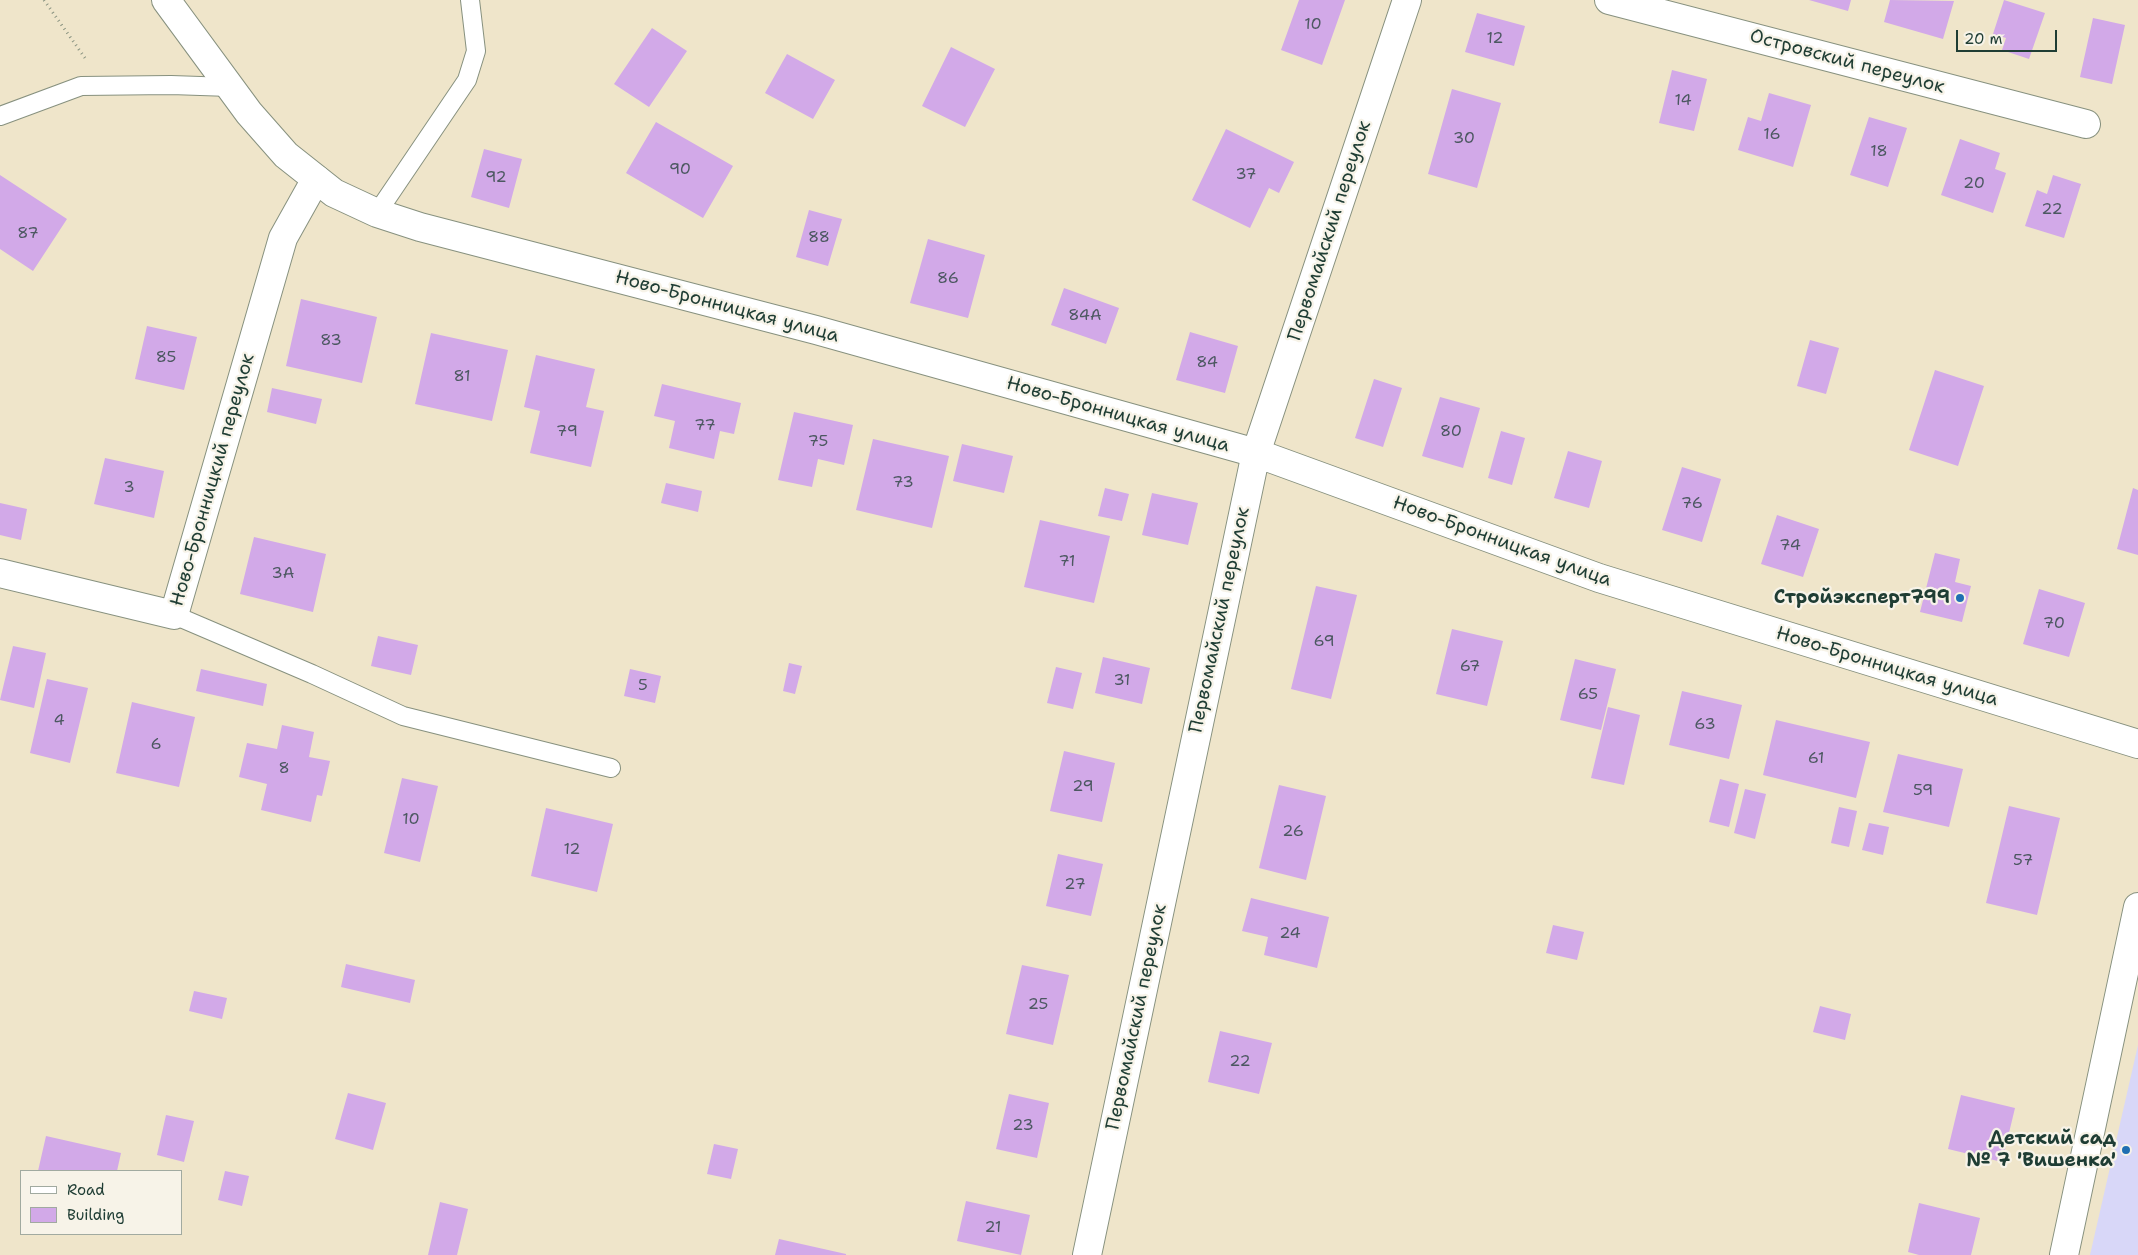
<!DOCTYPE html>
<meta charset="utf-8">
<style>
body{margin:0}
#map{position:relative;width:2138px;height:1255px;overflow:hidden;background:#efe5ca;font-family:"Shantell Sans",sans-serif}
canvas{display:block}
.legend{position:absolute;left:20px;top:1170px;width:162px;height:65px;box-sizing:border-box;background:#f7f3e8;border:1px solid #a1aaa0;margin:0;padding:6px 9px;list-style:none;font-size:15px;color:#1f3d34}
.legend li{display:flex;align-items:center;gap:10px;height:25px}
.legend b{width:25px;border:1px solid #a1aaa0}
.scale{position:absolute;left:1956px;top:30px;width:101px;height:22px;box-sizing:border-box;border:2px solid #1f3d34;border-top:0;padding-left:6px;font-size:15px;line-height:18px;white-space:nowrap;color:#1f3d34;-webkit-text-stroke:4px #f7f3e8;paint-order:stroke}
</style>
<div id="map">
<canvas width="2138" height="1255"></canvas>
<ul class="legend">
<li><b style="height:6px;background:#fff"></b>Road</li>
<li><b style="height:14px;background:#d2a9e8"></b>Building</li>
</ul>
<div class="scale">20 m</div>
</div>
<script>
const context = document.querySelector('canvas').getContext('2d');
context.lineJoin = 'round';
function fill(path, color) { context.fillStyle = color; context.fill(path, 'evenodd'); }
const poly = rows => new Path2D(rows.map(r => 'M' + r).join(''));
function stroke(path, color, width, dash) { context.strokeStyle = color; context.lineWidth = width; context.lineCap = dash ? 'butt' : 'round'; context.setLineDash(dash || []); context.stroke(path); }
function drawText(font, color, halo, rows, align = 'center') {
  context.font = font + ' "Shantell Sans",sans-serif'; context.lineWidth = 4.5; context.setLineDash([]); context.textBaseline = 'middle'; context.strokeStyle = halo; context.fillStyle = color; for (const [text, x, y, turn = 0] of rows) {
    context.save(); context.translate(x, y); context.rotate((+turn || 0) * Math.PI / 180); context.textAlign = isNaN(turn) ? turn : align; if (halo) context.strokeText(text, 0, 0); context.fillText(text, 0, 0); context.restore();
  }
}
fill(poly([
 [2138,1045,2138,1255,2090,1255]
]), '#d8d7f8');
fill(poly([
 [1299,0,1345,0,1322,65,1281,50],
 [1809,0,1851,0,1848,11],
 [1890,0,1954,1,1943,39,1884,22],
 [2004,0,2045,13,2029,59,2002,50,2006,38,1993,34],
 [1477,13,1525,26,1514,66,1465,52],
 [2093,18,2125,25,2112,84,2080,77],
 [652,28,687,51,649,107,614,84],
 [951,47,995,69,965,127,922,106],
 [787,54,835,80,813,119,765,93],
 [1672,70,1707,79,1694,131,1659,123],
 [1452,89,1501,103,1477,188,1428,174],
 [1769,93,1811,105,1793,167,1738,150,1748,117,1761,121],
 [1869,117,1907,128,1888,187,1850,175],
 [656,122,733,166,703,218,626,173],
 [1226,129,1294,162,1279,193,1269,188,1250,228,1192,200],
 [1960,139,2000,153,1995,169,2006,173,1993,213,1941,195],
 [484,149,522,159,509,208,471,197],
 [0,175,67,219,33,271,0,249],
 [2053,175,2081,184,2064,238,2025,226,2037,190,2047,194],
 [809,210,842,219,828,266,796,257],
 [928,239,985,255,968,318,910,303],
 [1064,288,1119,308,1106,344,1051,325],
 [301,299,377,317,362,383,286,366],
 [147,326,197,337,184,390,135,379],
 [1190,332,1238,346,1225,393,1176,380],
 [431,333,508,350,492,421,415,404],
 [1810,340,1839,348,1826,394,1797,386],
 [536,355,595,369,586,407,604,411,591,467,530,453,540,411,524,407],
 [1935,370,1984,386,1958,466,1909,450],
 [1374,379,1402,388,1383,447,1355,438],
 [662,384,741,403,734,434,720,431,714,459,669,448,675,421,654,416],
 [272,388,322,399,316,424,267,412],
 [1440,397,1480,408,1463,468,1422,456],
 [794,412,853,425,844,465,818,459,812,487,778,480],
 [1501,431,1525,438,1512,485,1488,478],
 [873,439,949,456,932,528,856,510],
 [962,444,1013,456,1004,493,953,481],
 [1568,451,1602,461,1589,508,1554,498],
 [105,458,164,471,154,518,94,504],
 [1682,467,1721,479,1702,542,1662,530],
 [666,483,702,491,698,512,661,503],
 [1105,488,1129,494,1122,521,1098,516],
 [2133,488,2138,490,2138,555,2117,549],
 [1152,493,1198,503,1188,545,1142,535],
 [0,503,27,509,21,540,0,535],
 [1777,515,1819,529,1803,577,1761,564],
 [1040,520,1110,536,1094,603,1024,587],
 [254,537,326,554,313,612,240,594],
 [1935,553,1960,559,1955,582,1971,586,1962,622,1920,612],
 [1316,586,1357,595,1331,699,1291,689],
 [2039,589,2085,603,2069,657,2023,644],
 [1452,629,1503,641,1487,706,1436,694],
 [378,636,418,645,411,675,371,666],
 [13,646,46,653,34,708,0,700],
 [1103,657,1150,668,1142,704,1095,693],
 [1575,659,1616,669,1601,730,1560,720],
 [789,663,802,666,795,694,783,691],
 [1056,667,1082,673,1073,709,1047,703],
 [201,669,267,684,263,706,196,691],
 [630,669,661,676,655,703,624,696],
 [47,679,88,688,70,763,30,753],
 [1682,691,1742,705,1729,759,1669,745],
 [132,702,195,717,179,787,116,773],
 [1608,707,1640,715,1624,785,1591,778],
 [1776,720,1870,742,1856,798,1763,775],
 [282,725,314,732,309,757,330,761,322,796,317,795,311,822,261,810,267,784,239,777,247,743,277,749],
 [1064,751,1115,763,1102,822,1050,811],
 [1898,754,1963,769,1949,827,1883,812],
 [402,778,438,786,420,862,384,853],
 [1720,779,1739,784,1729,827,1709,822],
 [1279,785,1326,796,1306,880,1259,868],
 [1745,789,1766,794,1755,839,1734,833],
 [2009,806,2060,818,2037,915,1986,903],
 [1839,807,1857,811,1849,847,1831,843],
 [546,808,613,824,597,892,531,876],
 [1869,823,1889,827,1883,855,1862,850],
 [1058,854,1103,864,1091,916,1046,906],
 [1251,898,1329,917,1317,968,1264,955,1268,937,1242,931],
 [1553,925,1584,932,1577,960,1546,953],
 [346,964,415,980,410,1003,341,987],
 [1022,965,1069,975,1053,1045,1006,1034],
 [194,991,227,998,222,1019,189,1011],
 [1820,1006,1851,1014,1845,1040,1813,1032],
 [1220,1031,1272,1043,1259,1094,1208,1082],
 [348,1093,386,1103,373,1150,335,1139],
 [1009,1094,1049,1103,1037,1158,996,1149],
 [1961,1095,2015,1108,2002,1162,1948,1149],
 [166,1115,194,1121,184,1162,157,1155],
 [46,1136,121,1153,117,1171,38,1171],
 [714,1144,738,1149,731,1179,707,1174],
 [225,1171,249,1176,242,1206,218,1200],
 [966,1201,1030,1215,1021,1255,957,1241],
 [440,1202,468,1209,457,1255,428,1255],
 [1919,1203,1980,1218,1971,1255,1919,1255,1908,1252],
 [779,1239,846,1254,846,1255,775,1255]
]), '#d2a9e8');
const lane = poly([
 [0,116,81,86,171,85,230,87],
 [377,213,467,80,476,51,470,0],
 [174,615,312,674,403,716,611,768]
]);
const street = poly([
 [1609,0,2086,124],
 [1256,453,1407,0],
 [0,573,174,615,283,238,316,179]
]);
const secondary = poly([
 [166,0,249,113,286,155,334,193,377,213,420,227,816,330,1256,453,1599,578,2138,744],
 [1087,1255,1256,453],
 [2064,1255,2138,907]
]);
stroke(lane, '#87917f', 20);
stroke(street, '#87917f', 30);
stroke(secondary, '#87917f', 30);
stroke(poly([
 [44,0,85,58]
]), '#87917f', 3, [1, 4]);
stroke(lane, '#fff', 18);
stroke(street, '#fff', 28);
stroke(secondary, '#fff', 28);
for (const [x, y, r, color] of [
 [1960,598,5,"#1f6fb2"],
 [2126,1150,5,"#1f6fb2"]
]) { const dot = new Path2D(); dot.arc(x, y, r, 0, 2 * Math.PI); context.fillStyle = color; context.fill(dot); stroke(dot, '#f7f3e8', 2); }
drawText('16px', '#4c5861', null, [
 ["10",1313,25],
 ["12",1495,39],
 ["14",1683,101],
 ["16",1772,135],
 ["30",1464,139],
 ["18",1879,152],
 ["90",680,170],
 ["37",1246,175],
 ["92",496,178],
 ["20",1974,184],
 ["22",2052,210],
 ["87",28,234],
 ["88",819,238],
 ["86",948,279],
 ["84А",1085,316],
 ["83",331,341],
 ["85",166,358],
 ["84",1207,363],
 ["81",462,377],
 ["77",705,426],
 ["79",567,432],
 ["80",1451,432],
 ["75",818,442],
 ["73",903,483],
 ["3",129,488],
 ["76",1692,504],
 ["74",1790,546],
 ["71",1067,562],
 ["3А",283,574],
 ["70",2054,624],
 ["69",1324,642],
 ["67",1470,667],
 ["31",1122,681],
 ["5",643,686],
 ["65",1588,695],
 ["4",59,721],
 ["63",1705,725],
 ["6",156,745],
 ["61",1816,759],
 ["8",284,769],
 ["29",1083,787],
 ["59",1923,791],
 ["10",411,820],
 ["26",1293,832],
 ["12",572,850],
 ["57",2023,861],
 ["27",1075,885],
 ["24",1290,934],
 ["25",1038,1005],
 ["22",1240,1062],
 ["23",1023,1126],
 ["21",993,1228]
]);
drawText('19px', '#1f3d34', '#f7f3e8', [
 ["Островский переулок",1847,62,15],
 ["Первомайский переулок",1330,231,-72],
 ["Ново-Бронницкая улица",727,307,15],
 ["Ново-Бронницкая улица",1118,415,16],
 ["Ново-Бронницкий переулок",213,480,-74],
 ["Ново-Бронницкая улица",1502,542,20],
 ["Первомайский переулок",1220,620,-78],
 ["Ново-Бронницкая улица",1887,667,17],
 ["Первомайский переулок",1137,1017,-78]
]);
drawText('bold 19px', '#1f3d34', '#f7f3e8', [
 ["Стройэксперт799",1950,598],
 ["Детский сад",2116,1139],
 ["№ 7 'Вишенка'",2116,1161]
], 'right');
</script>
